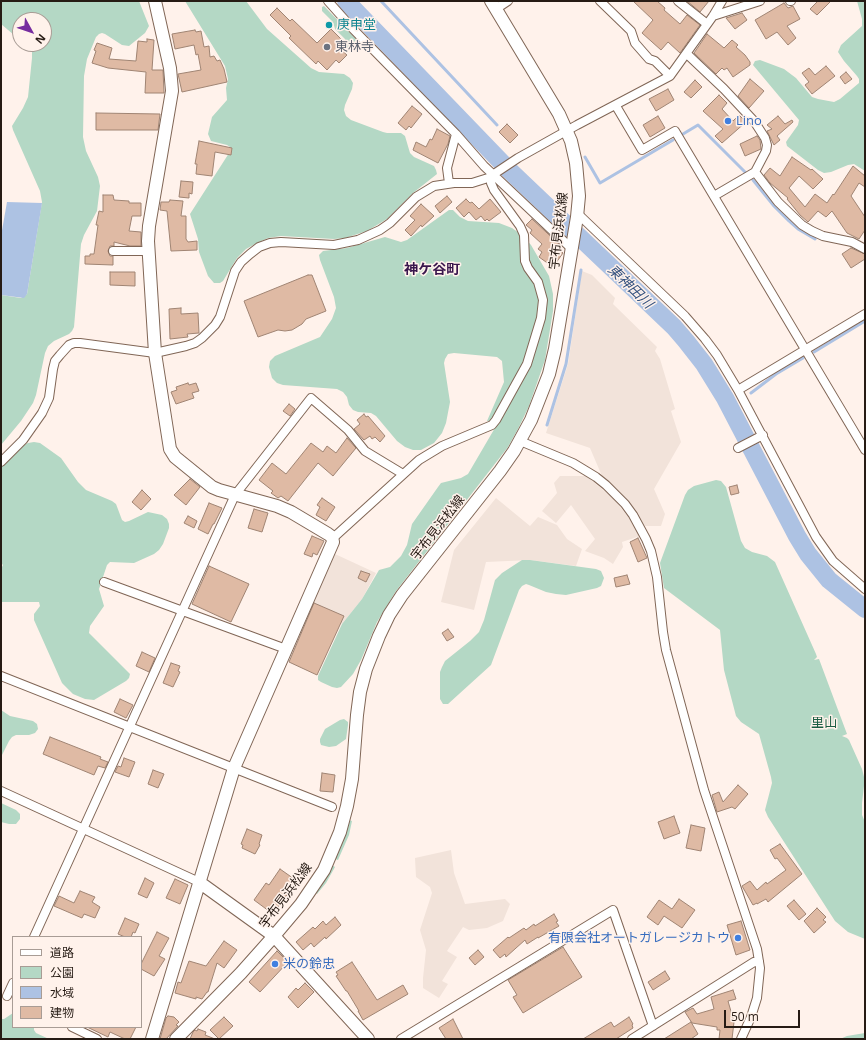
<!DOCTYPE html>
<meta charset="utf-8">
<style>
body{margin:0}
#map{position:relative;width:866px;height:1040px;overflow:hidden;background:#fff2eb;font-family:"Open Sans","Noto Sans JP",sans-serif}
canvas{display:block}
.frame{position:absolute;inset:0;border:2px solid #261b14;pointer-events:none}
.legend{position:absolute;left:12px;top:936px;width:130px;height:92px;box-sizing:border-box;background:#fff2eb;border:1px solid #a89c95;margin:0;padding:5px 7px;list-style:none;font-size:12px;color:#261b14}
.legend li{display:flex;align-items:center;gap:8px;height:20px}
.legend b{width:20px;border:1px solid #a89c95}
.north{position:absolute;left:12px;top:12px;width:40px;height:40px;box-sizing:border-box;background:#fff2eb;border:1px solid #a89c95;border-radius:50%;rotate:130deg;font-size:11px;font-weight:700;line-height:16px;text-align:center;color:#261b14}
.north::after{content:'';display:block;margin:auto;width:14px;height:18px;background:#762c9f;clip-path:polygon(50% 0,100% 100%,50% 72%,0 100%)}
.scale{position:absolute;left:724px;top:1010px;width:76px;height:18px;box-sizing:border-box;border:2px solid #261b14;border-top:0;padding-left:5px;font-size:12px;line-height:14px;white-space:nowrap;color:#261b14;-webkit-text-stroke:3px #fff2eb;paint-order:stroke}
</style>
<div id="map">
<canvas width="866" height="1040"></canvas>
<div class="frame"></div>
<ul class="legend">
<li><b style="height:5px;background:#fff"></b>道路</li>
<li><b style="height:11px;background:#b4d8c5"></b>公園</li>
<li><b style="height:11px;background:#adc2e3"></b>水域</li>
<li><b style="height:11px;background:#dfbaa4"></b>建物</li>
</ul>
<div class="north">N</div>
<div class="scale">50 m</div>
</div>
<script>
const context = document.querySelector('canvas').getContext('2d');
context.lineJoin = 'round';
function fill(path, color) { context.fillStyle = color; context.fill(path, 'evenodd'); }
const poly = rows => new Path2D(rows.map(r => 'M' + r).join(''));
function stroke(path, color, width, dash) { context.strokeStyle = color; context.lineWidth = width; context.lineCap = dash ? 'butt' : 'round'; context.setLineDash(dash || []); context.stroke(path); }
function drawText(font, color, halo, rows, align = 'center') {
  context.font = font + ' "Open Sans","Noto Sans JP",sans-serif'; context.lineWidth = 3; context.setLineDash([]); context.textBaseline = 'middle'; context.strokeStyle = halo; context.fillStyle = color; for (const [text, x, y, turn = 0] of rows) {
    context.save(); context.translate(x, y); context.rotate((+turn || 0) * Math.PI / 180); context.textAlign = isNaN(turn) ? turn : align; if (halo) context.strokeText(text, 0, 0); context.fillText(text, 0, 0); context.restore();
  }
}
fill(poly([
 [582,271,592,275,615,298,613,304,657,347,655,351,660,359,675,409,671,411,681,442,654,489,665,514,661,526,645,526,629,502,619,491,602,476,590,448,546,433,568,364],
 [560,476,586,476,613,498,629,518,640,536,622,542,623,547,613,564,604,558,585,551,595,539,571,505,556,523,542,511,557,493,554,483],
 [496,498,530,526,538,517,557,525,567,539,582,549,576,566,530,560,486,562,474,610,441,602,454,550],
 [335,554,376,573,362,599,342,624,310,610],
 [451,850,454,873,465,904,505,899,510,904,503,921,487,928,469,930,463,927,447,951,457,957,442,981,448,984,439,998,423,988,423,978,426,950,420,930,432,893,430,887,416,877,415,858]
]), '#f2e3da');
fill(poly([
 [1,1,139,1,149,26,145,33,129,46,122,45,105,34,102,33,99,34,96,37,87,59,84,76,83,137,86,151,98,177,100,186,97,211,84,235,81,244,74,327,72,331,69,334,54,341,48,346,45,353,36,395,33,403,21,421,1,445,1,295,21,298,27,294,42,202,40,191,13,130,12,126,23,108,28,97,32,58,32,52,24,44,44,44,44,20,20,20,20,40,1,24],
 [185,1,246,1,267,29,311,68,319,72,344,74,350,78,353,83,352,89,345,105,344,110,346,116,351,120,383,132,387,133,401,133,405,136,410,153,414,157,434,166,436,170,437,174,413,193,387,219,367,231,345,238,334,239,281,236,268,238,257,243,246,249,237,258,223,281,220,283,214,283,208,276,199,252,198,239,190,214,231,150,230,147,227,145,211,141,208,134,212,117,227,100,226,88,228,79,225,66],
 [857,1,865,1,865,171,854,164,848,165,831,172,824,173,818,170,787,146,786,142,788,139,798,125,799,120,753,65,755,61,760,60,784,69,796,78,812,97,818,99,834,102,840,99,859,83,859,79,857,76,844,61,838,52,841,45,862,26,862,19],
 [324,6,356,39,354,45,351,51,344,48,346,41,345,39,335,29,333,22,322,11,322,7],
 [449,210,453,210,460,217,468,221,499,223,512,228,522,235,531,245,549,276,553,294,553,311,545,360,529,406,519,427,508,447,396,591,377,622,361,660,353,674,341,687,337,688,332,687,321,682,318,680,318,676,342,624,362,599,379,570,390,567,401,556,407,545,412,524,438,487,441,483,461,478,468,474,499,421,495,416,489,421,487,421,504,382,502,361,497,357,454,353,448,354,445,359,444,363,450,402,446,423,442,433,434,443,421,450,413,450,405,447,397,441,376,416,371,413,358,412,353,410,349,405,347,397,343,392,337,389,283,385,277,383,272,378,269,367,270,361,275,356,320,337,332,319,336,308,334,297,320,260,319,255,323,251,347,248,385,237,401,242,407,240],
 [34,442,40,443,61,458,78,482,86,490,112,501,116,504,122,520,125,522,129,521,148,512,162,515,167,519,169,524,169,528,163,544,159,550,154,554,134,563,110,562,107,565,99,589,104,606,90,626,89,633,130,674,129,678,126,681,94,700,85,699,73,694,62,683,34,620,34,614,40,606,39,602,1,602,1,569,3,565,1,563,1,467,22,446,28,443],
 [716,480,721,481,726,487,741,541,745,548,752,552,767,556,775,562,816,654,817,657,814,660,819,659,847,734,842,736,847,738,849,740,862,769,864,777,864,786,862,803,862,815,865,822,865,939,848,932,835,921,768,817,765,810,772,783,771,777,759,734,741,722,736,716,724,670,720,630,664,588,660,563,685,495,688,490,694,486],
 [522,560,530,560,596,569,601,571,604,578,601,586,597,588,566,595,556,594,546,592,529,585,526,584,522,586,519,590,491,665,448,704,443,704,440,699,440,672,442,667,445,661,470,641,479,632,484,620,495,580,502,573],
 [1,710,10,716,33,721,37,724,38,729,35,733,29,735,16,735,12,737,9,741,1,757],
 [344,719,348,722,348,725,346,739,336,746,329,747,321,745,320,742,320,739,325,729,340,720],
 [1,803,16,810,20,814,20,819,16,824,9,824,1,822],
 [349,820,352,821,349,835,338,860,335,859],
 [332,865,335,867,326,883,317,894,316,893],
 [13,1013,13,1027,34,1027,34,1030,36,1033,49,1039,1,1039,1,1019,4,1019],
 [865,1033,865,1039,840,1039,847,1036]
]), '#b4d8c5');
fill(poly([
 [7,202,42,203,27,294,24,298,1,295,1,236]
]), '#adc2e3');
stroke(poly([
 [381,1,497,125],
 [683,134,698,125,745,172],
 [585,157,600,183,673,140],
 [753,180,774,206,789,221,798,229,815,239],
 [592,258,596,253],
 [814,352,865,321],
 [751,393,776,374,803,358],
 [547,425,566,364,581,270]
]), '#adc2e3', 3);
stroke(poly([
 [346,1,508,169,674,327,686,341,704,364,725,398,797,536,808,554,829,580,865,609]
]), '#adc2e3', 18);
const building = poly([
 [633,1,657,1,665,8,664,10,680,24,687,15,700,25,680,53,668,42,661,50,642,33,653,20,633,1],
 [687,1,709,1,700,12,687,1],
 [818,1,831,1,817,15,810,9,818,1],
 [784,3,788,8,793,6,800,19,787,26,796,38,788,45,777,32,766,39,755,20,784,3],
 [277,8,290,21,292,19,317,43,331,29,343,41,342,42,344,44,339,48,347,55,339,63,336,60,327,70,318,61,316,64,289,38,291,36,270,15,277,8],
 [742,13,747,20,735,29,726,18,742,13],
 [195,30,196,32,201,31,204,47,209,46,210,57,214,56,217,61,220,60,224,69,227,82,182,92,178,74,201,70,198,54,196,55,194,45,175,49,172,34,195,30],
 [707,34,724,48,732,40,738,45,736,47,745,55,750,62,750,65,733,77,727,68,724,70,722,68,716,74,694,53,707,34],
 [147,39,154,40,152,70,163,70,164,93,145,93,146,72,108,68,92,63,96,51,94,50,97,43,112,48,109,59,136,61,138,41,147,42,147,39],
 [826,66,835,76,812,94,805,85,809,82,802,73,809,68,815,75,826,66],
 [846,72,852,79,845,84,840,77,846,72],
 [750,79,764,91,749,108,738,96,750,79],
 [695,80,702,87,691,98,684,92,695,80],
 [668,89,674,100,656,111,649,99,668,89],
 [719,95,727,103,722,109,733,121,739,115,746,122,722,143,715,136,723,129,703,111,719,95],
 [412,106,422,114,411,128,409,126,406,130,398,123,412,106],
 [96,113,160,114,158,130,96,130,96,113],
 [658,116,665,128,650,137,643,125,658,116],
 [778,116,785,124,792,120,793,122,777,136,780,140,774,145,767,131,772,129,767,125,778,116],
 [507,124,518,135,510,143,499,132,507,124],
 [437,129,450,136,448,144,438,163,413,150,416,142,426,147,430,139,432,140,437,129],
 [757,136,760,140,761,149,745,156,740,144,757,136],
 [199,141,232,148,231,155,215,152,212,176,196,174,197,164,195,164,199,141],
 [792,157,811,170,812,169,823,179,813,189,799,176,789,188,805,207,815,194,827,203,833,194,834,195,853,166,865,176,865,187,859,183,851,196,865,217,865,230,859,239,847,233,832,211,826,217,818,211,808,222,800,215,787,199,788,198,770,183,764,175,770,168,780,176,792,157],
 [181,181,193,182,192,194,189,193,189,198,179,197,181,181],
 [103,195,113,195,114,200,129,201,129,203,141,203,141,216,132,216,129,231,141,232,141,246,130,246,114,242,114,246,110,246,108,251,110,256,113,256,113,265,85,264,85,256,90,256,90,254,94,254,98,225,96,225,99,211,103,212,103,195],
 [447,196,452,202,440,213,435,206,447,196],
 [466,199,470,203,472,202,479,209,490,199,501,212,489,221,487,219,485,221,481,216,476,220,469,212,464,217,456,208,466,199],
 [170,200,183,201,181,216,186,216,186,239,188,242,197,241,197,250,171,251,167,211,160,210,161,202,169,202,170,200],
 [421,204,434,216,422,227,421,225,411,236,405,230,415,220,410,216,421,204],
 [532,219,561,246,559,249,563,253,553,267,539,257,542,252,538,249,542,244,530,233,532,230,526,225,532,219],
 [851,248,865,254,865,259,851,268,842,254,851,248],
 [110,272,135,272,135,286,110,285,110,272],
 [308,275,312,275,326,311,306,319,302,324,292,330,285,331,278,330,258,337,244,301,308,275],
 [181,308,181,314,198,313,199,333,187,334,188,337,170,339,169,309,181,308],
 [188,383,189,385,196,383,199,391,192,393,194,398,176,404,171,392,177,390,176,387,188,383],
 [289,404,295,409,290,416,283,411,289,404],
 [364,414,366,417,368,416,385,436,380,442,375,437,372,439,370,436,364,440,354,429,360,424,357,420,364,414],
 [347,438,356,448,333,476,318,463,288,501,281,496,278,498,271,493,273,491,259,480,272,463,286,474,311,443,323,452,327,446,336,453,347,438],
 [190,479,200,487,186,505,174,495,190,479],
 [737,485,739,493,731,495,729,487,737,485],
 [142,490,151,499,141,510,132,502,142,490],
 [322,498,335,507,326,521,316,515,320,507,317,505,322,498],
 [209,503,222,508,214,524,213,524,208,534,198,529,209,503],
 [254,509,268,513,262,532,248,528,254,509],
 [188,516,197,521,194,528,184,523,188,516],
 [312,536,324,541,317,555,313,553,312,557,304,554,312,536],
 [638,538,647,558,638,562,630,542,638,538],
 [209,566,249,584,231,622,192,604,209,566],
 [361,571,370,574,366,582,358,578,361,571],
 [627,575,630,584,616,587,614,578,627,575],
 [314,603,344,616,317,675,289,662,314,603],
 [448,629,454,637,447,641,442,633,448,629],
 [142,652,155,658,149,672,136,666,142,652],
 [171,663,180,666,178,671,180,672,173,687,163,683,171,663],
 [120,699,133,705,126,718,114,712,120,699],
 [50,737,101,757,100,759,108,762,105,768,98,766,94,775,43,754,50,737],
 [124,758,135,762,129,777,115,772,118,766,121,767,124,758],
 [153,770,164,774,158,788,148,784,153,770],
 [322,773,335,775,333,792,320,791,322,773],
 [738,785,748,794,735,809,732,807,717,812,712,795,719,792,723,802,738,785],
 [674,816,680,833,664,839,658,822,674,816],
 [691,825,705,828,701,851,686,848,691,825],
 [247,829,262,835,259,844,260,845,255,854,242,848,243,845,241,844,247,829],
 [780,844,802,874,768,902,766,899,757,904,757,903,753,905,742,886,750,881,757,890,766,882,767,884,786,870,777,858,775,859,770,850,780,844],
 [280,869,297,881,273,914,254,900,266,883,269,885,280,869],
 [145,878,154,883,147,898,138,894,145,878],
 [175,879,188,885,180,904,166,898,175,879],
 [80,891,95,897,92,902,100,907,95,918,84,914,82,918,54,906,59,896,74,903,80,891],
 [679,899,695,910,682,928,664,916,658,925,647,917,659,900,672,909,679,899],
 [794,900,806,914,799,920,787,906,794,900],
 [817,908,826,917,823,920,826,922,814,933,804,921,817,908],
 [554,914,558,921,556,922,559,926,538,938,538,937,527,944,525,940,506,957,505,954,500,958,493,950,508,937,509,938,524,928,526,930,534,924,535,926,554,914],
 [335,917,341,925,326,939,325,937,314,947,311,943,303,950,296,942,313,927,315,929,323,921,326,925,335,917],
 [125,918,139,924,135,933,133,932,131,937,125,937,118,934,125,918],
 [741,921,750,950,736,955,727,925,741,921],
 [157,932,169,938,159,956,165,959,154,976,141,969,141,964,157,932],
 [224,941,237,950,224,968,217,963,208,992,207,992,202,999,196,997,196,999,175,993,178,982,181,983,189,961,206,966,224,941],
 [563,947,582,977,523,1013,513,997,517,995,508,980,563,947],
 [478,950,484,957,475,965,469,958,478,950],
 [277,951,288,962,260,992,249,982,277,951],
 [352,962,377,1000,403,985,408,994,363,1020,358,1011,359,1011,347,991,346,991,336,976,338,975,336,972,352,962],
 [665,971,670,979,653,990,648,982,665,971],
 [305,983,314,992,298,1008,288,997,296,988,298,990,305,983],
 [733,990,736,999,728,1001,734,1022,732,1039,719,1039,720,1030,717,1030,717,1027,692,1023,685,1012,693,1008,697,1014,714,1009,711,997,733,990],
 [168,1016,174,1017,179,1022,176,1025,178,1026,166,1039,160,1039,166,1018,168,1016],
 [224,1017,233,1026,219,1039,210,1030,224,1017],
 [629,1017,633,1024,632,1025,633,1028,616,1039,583,1039,611,1022,614,1027,629,1017],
 [453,1019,463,1039,446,1039,439,1028,453,1019],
 [691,1022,698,1034,691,1039,664,1039,691,1022],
 [87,1027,136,1027,130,1039,125,1039,110,1032,108,1037,87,1027],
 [198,1029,206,1032,205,1035,215,1039,190,1039,193,1032,195,1030,197,1031,198,1029]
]);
fill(building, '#dfbaa4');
stroke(building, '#a08473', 1);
const street = poly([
 [328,1,353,29,456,134,484,166,572,249],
 [600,1,631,31,635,43,649,59,655,61,670,76],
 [678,1,707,24],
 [790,1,791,1],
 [496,9,508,1],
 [713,16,760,1],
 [687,54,724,89,754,121,765,138,767,145,766,151,755,172,778,202,802,225,812,231,823,236,852,242,865,249],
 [616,106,642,150,675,131,865,450],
 [449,183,447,168,456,134],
 [714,196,755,172],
 [577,213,685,316,705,339,717,355,738,390,816,537,833,561,865,589],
 [113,251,149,251],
 [738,390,865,314],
 [520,441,573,463,596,477,606,485,625,504,633,515,646,539,651,551,657,577,663,632,666,650,704,790,757,949,760,968,757,998,751,1017,741,1039],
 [738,448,763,435],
 [1,462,23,440,42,413,49,398,53,369,55,361,60,355,69,345,74,343,80,343,155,353,186,346,195,343,202,338,215,325,220,317,235,271,241,262,250,254,259,247,270,243,281,242,334,245,358,240,380,230,390,223,416,197,434,186,454,183,472,183,488,178,518,158,577,125,670,76,713,16,722,1],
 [332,539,419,460,442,446,492,425,496,420,527,364,541,318,543,300,538,282,528,268,525,261,524,235,520,226,494,190,491,183,492,174],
 [104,582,286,649],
 [1,676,332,807],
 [1,791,199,882],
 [34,937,235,495,311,398,348,430,365,451,403,474],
 [7,996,13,983],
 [72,1027,97,1039],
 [401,1039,613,910,653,1026],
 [632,1039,754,962,759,961]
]);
const secondary = poly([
 [199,882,274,936,368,1039],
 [152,1039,234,768,333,542,332,537,328,534,291,512,277,506,219,490,212,487,175,457,170,449,155,353,148,241,149,226,172,91,170,68,155,1],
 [176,1039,241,973,274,936,301,904,324,870,340,832,347,806,352,779,357,715,360,692,366,669,379,636,389,615,402,595,500,471,514,451,531,420,549,374,555,349,577,217,579,196,576,163,571,141,559,114,491,1]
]);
stroke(street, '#806656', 10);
stroke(secondary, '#806656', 14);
stroke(street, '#fff', 8);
stroke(secondary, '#fff', 12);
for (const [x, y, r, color] of [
 [329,25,4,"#0f9aa8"],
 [327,47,4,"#6b7280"],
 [728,121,4,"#3f7fe0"],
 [738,938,4,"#3f7fe0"],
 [275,964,4,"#3f7fe0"]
]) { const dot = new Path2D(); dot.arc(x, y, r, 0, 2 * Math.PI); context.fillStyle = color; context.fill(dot); stroke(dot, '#fff2eb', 1.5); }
drawText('13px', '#0d838f', '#fff2eb', [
 ["庚申堂",337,25]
], 'left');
drawText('13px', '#5b616d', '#fff2eb', [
 ["東林寺",335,47]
], 'left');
drawText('13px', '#366cbe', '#fff2eb', [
 ["Lino",736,121],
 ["有限会社オートガレージカトウ",730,938,"right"],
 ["米の鈴忠",283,964]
], 'left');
drawText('13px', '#261b14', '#fff2eb', [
 ["宇布見浜松線",559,231,-83],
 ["宇布見浜松線",438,528,-52],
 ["宇布見浜松線",286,896,-53]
]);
drawText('13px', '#1b5e43', '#fff2eb', [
 ["里山",824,723]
]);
drawText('bold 14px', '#39164d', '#fff2eb', [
 ["神ケ谷町",432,270]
]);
drawText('italic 14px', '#365380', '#fff2eb', [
 ["東神田川",630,287,44]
]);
</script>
